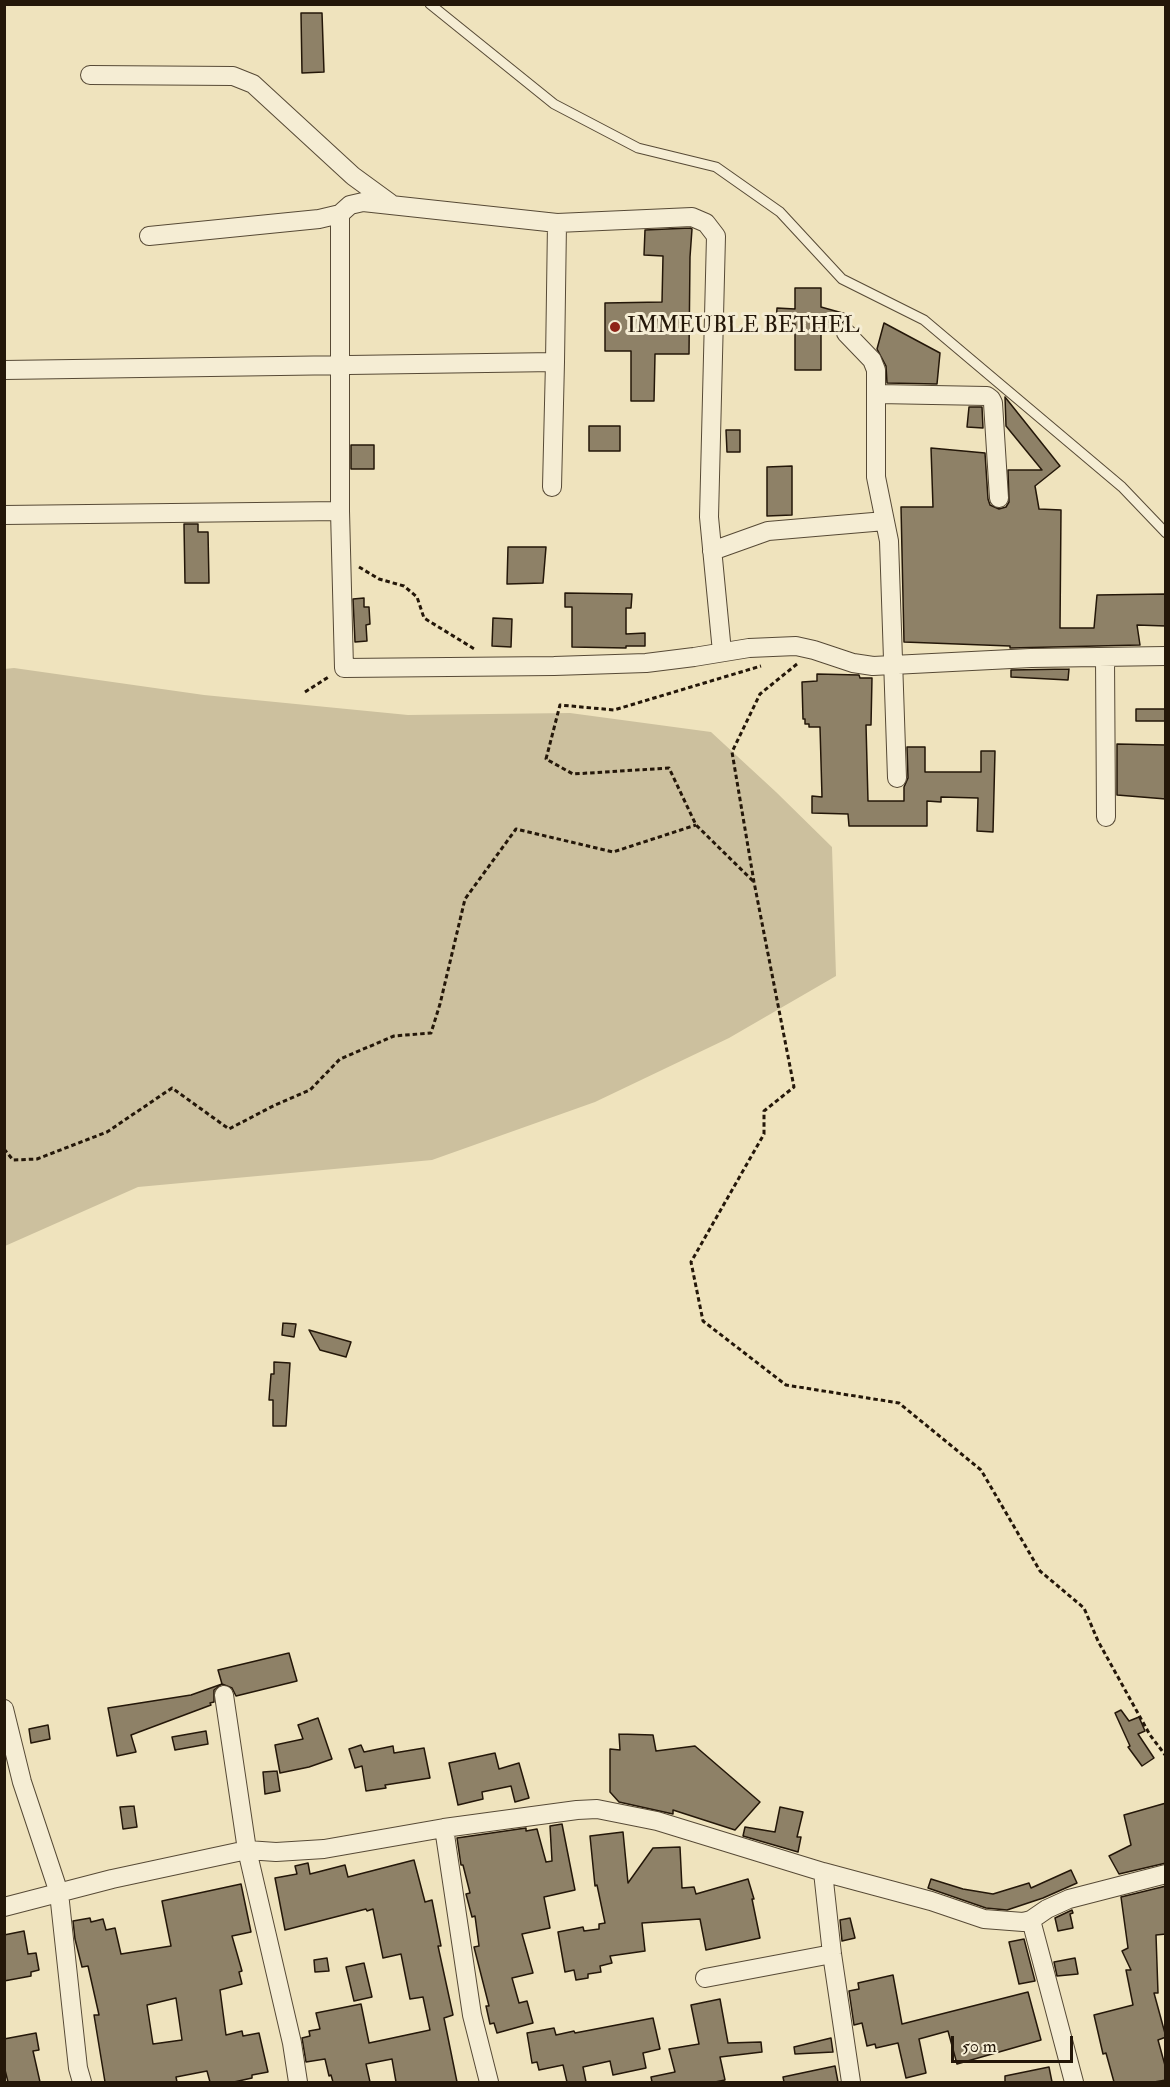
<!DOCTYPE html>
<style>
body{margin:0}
#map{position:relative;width:1170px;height:2087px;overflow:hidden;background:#efe3bd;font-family:"IM FELL Double Pica",serif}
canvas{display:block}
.frame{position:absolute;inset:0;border:6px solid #241709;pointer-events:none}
.scale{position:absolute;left:951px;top:2036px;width:122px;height:27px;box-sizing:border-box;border:3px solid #241709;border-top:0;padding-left:8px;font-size:18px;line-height:21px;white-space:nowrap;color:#241709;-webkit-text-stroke:4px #f5edd4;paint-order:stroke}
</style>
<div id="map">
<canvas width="1170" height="2087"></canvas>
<div class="frame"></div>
<div class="scale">50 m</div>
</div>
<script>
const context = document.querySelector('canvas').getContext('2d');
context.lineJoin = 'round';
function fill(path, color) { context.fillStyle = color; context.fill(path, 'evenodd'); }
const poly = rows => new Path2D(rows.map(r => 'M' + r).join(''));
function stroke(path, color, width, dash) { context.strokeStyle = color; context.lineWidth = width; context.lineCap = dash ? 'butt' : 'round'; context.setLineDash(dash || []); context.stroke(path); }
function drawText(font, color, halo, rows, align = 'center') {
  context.font = font + ' "IM FELL Double Pica",serif'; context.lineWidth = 6; context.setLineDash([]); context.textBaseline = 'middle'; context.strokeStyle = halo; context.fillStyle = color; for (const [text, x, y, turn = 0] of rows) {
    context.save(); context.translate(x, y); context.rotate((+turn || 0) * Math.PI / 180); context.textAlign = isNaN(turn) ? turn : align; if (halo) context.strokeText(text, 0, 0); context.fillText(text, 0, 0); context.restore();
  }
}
fill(poly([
 [14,668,204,695,408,715,570,713,711,732,776,792,832,847,836,976,729,1038,595,1102,432,1160,138,1187,5,1246,4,669]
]), '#ccc09e');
const building = poly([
 [301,13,322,13,324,72,302,73,301,13],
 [690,228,692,229,690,257,689,354,655,354,654,401,631,401,631,351,605,351,605,303,662,302,663,256,644,255,645,230,690,228],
 [795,288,821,288,821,307,846,314,843,322,838,325,835,332,821,328,821,370,795,370,795,324,776,323,777,308,795,309,795,288],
 [884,323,940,353,937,384,887,383,886,366,877,349,884,323],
 [1005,397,1060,466,1035,486,1039,509,1061,510,1060,628,1094,628,1097,595,1166,594,1166,626,1137,625,1140,645,1010,648,1010,646,904,642,901,507,933,507,931,448,985,453,988,499,990,505,999,509,1006,507,1009,502,1008,470,1042,470,1006,426,1005,397],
 [969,407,982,407,983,428,967,427,969,407],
 [589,426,620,426,620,451,589,451,589,426],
 [726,430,740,430,740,452,727,452,726,430],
 [351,445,374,445,374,469,351,469,351,445],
 [792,466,792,515,767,516,767,467,792,466],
 [184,524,198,524,198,532,208,532,209,583,185,583,184,524],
 [508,547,546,547,543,583,507,584,508,547],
 [565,593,632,594,631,608,626,608,626,634,645,633,645,646,626,646,626,648,572,647,572,607,565,607,565,593],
 [364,598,364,607,369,607,370,624,366,625,367,641,355,642,353,599,364,598],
 [493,618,512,619,511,647,492,646,493,618],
 [1069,669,1068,680,1011,677,1011,670,1069,669],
 [817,674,859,675,860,678,872,678,871,725,866,725,868,801,904,801,904,787,908,778,907,747,925,747,925,772,981,772,981,751,995,751,993,832,977,831,978,798,941,797,941,802,927,801,927,826,849,826,848,814,812,813,812,796,822,797,820,727,809,727,809,724,805,724,805,719,803,719,802,682,817,681,817,674],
 [1136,709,1166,709,1166,721,1136,721,1136,709],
 [1117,744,1166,745,1166,799,1117,795,1117,744],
 [283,1323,296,1324,294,1337,282,1335,283,1323],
 [309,1330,351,1342,346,1357,320,1350,309,1330],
 [274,1362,290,1363,286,1426,273,1426,273,1400,269,1400,271,1374,274,1374,274,1362],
 [289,1653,297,1681,236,1696,232,1688,222,1684,214,1690,214,1702,210,1703,211,1705,131,1735,136,1752,117,1756,108,1708,191,1695,222,1684,218,1670,289,1653],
 [1121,1710,1129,1721,1139,1717,1145,1731,1138,1734,1154,1758,1142,1766,1128,1747,1130,1746,1115,1713,1121,1710],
 [318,1718,332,1759,309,1767,280,1773,275,1745,303,1739,298,1725,318,1718],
 [48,1725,50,1739,31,1743,29,1729,48,1725],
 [206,1731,208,1744,175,1750,172,1737,206,1731],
 [619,1734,653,1735,656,1751,695,1746,760,1802,735,1830,673,1810,673,1814,619,1802,610,1792,610,1749,620,1750,619,1734],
 [361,1745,364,1752,393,1746,394,1753,424,1748,430,1778,385,1785,386,1788,366,1791,362,1766,355,1768,349,1749,361,1745],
 [495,1753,499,1769,519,1763,529,1798,515,1802,511,1786,482,1792,483,1799,458,1805,449,1763,495,1753],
 [277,1771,280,1791,265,1794,263,1772,277,1771],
 [1166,1803,1166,1863,1119,1874,1109,1856,1131,1845,1124,1815,1166,1803],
 [134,1806,137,1827,123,1829,120,1807,134,1806],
 [780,1807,803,1812,797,1837,801,1837,798,1852,743,1836,745,1827,775,1832,780,1807],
 [562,1824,575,1890,544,1897,550,1928,522,1934,533,1973,512,1978,519,2003,527,2001,533,2023,497,2033,494,2023,490,2024,486,2006,489,2006,474,1947,479,1946,475,1916,472,1917,466,1894,470,1893,463,1865,461,1865,457,1838,526,1828,526,1831,537,1829,546,1862,552,1861,550,1826,562,1824],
 [623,1832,628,1883,653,1848,680,1847,682,1888,694,1887,696,1894,748,1879,754,1899,752,1899,760,1938,706,1950,700,1919,642,1923,645,1951,610,1956,612,1963,600,1966,601,1972,588,1974,588,1978,576,1980,574,1970,565,1972,558,1932,583,1927,584,1931,599,1929,599,1924,605,1923,597,1885,595,1886,590,1836,623,1832],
 [414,1860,425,1902,432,1900,441,1946,438,1946,453,2015,444,2018,457,2082,396,2082,392,2059,366,2064,370,2082,333,2082,331,2075,329,2076,325,2059,306,2062,302,2038,310,2036,309,2031,320,2029,316,2013,361,2004,369,2043,430,2030,423,1997,410,1999,401,1954,383,1958,373,1909,367,1911,366,1909,285,1930,275,1878,297,1874,295,1866,308,1863,310,1874,345,1865,348,1877,414,1860],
 [1071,1870,1077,1883,1043,1898,1007,1910,986,1908,928,1888,931,1879,963,1889,993,1894,1029,1883,1031,1888,1071,1870],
 [241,1884,251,1932,232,1936,242,1971,239,1972,242,1984,220,1990,226,2035,242,2031,243,2036,259,2033,268,2072,252,2075,252,2078,234,2082,210,2082,207,2071,176,2077,177,2082,105,2082,94,2015,99,2015,88,1966,82,1967,75,1939,73,1921,90,1918,91,1922,103,1919,106,1930,115,1928,121,1954,171,1946,162,1901,241,1884],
 [176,1998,182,2040,153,2044,147,2005,176,1998],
 [1166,1886,1166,1934,1156,1935,1158,1993,1154,1993,1166,2037,1158,2040,1166,2069,1166,2080,1154,2082,1114,2082,1106,2053,1103,2054,1094,2015,1133,2005,1126,1970,1131,1970,1122,1951,1128,1948,1121,1897,1166,1886],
 [1072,1910,1073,1913,1070,1914,1073,1928,1058,1931,1055,1918,1072,1910],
 [850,1918,855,1938,842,1941,840,1920,850,1918],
 [24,1931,28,1954,36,1953,39,1970,31,1972,31,1976,4,1981,4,1935,24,1931],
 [1024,1939,1035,1981,1019,1984,1009,1942,1024,1939],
 [327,1958,329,1971,315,1972,314,1960,327,1958],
 [1075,1958,1078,1974,1057,1976,1054,1962,1075,1958],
 [364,1963,372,1997,354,2001,346,1967,364,1963],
 [893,1975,902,2024,1028,1992,1041,2040,957,2064,948,2031,919,2039,926,2073,906,2078,898,2043,876,2048,875,2044,867,2046,862,2023,854,2025,849,1991,859,1989,858,1983,893,1975],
 [720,1999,728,2043,761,2042,762,2052,720,2057,725,2080,715,2082,652,2082,651,2077,675,2072,669,2049,699,2044,691,2005,720,1999],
 [653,2018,660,2049,643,2053,646,2068,613,2075,610,2061,583,2067,586,2082,567,2082,563,2065,539,2070,537,2062,532,2063,527,2033,554,2028,556,2035,574,2031,575,2033,653,2018],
 [36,2033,39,2050,33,2051,40,2082,8,2082,4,2066,4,2039,36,2033],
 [831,2038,833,2052,795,2054,794,2047,831,2038],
 [835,2066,838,2082,784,2082,783,2077,835,2066],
 [1049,2067,1052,2082,1005,2082,1005,2076,1049,2067]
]);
fill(building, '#8e8167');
stroke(building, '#241709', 1.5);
const service = poly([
 [430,4,554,104,638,148,716,167,780,212,842,279,924,320,1122,487,1166,533]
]);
const minor = poly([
 [90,75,233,76,253,84,353,176,390,203],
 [340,214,340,511,344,668,554,666,646,663,694,657,749,648,796,646,814,650,853,663,873,666,1031,658,1166,656],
 [149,236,319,219,340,214,350,205,363,202,557,223,692,217,706,223,716,236,709,517,722,652],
 [846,333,872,360,876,370,876,477,889,541,897,778],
 [4,370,555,362,557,223],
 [878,394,987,396,991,399,993,403,999,498],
 [552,487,555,362],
 [4,515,340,511],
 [712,551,768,531,885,521],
 [1105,657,1106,817],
 [224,1695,247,1850,292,2043,298,2082],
 [4,1709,22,1782,59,1893,78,2068,82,2082],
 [444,1828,472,2015,489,2082],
 [823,1872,832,1954,851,2082],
 [4,1907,112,1879,247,1850,276,1852,324,1849,444,1828,577,1810,597,1809,657,1821,823,1872,931,1901,984,1919,1023,1922,1031,1920,1047,1909,1069,1899,1166,1874],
 [1031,1920,1074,2082],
 [705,1978,832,1954]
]);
stroke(service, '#574a36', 11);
stroke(minor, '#574a36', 20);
stroke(poly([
 [359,567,379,579,404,586,417,597,424,618,476,650],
 [797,664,760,694,732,752,754,882,794,1087,764,1111,764,1134,691,1262,703,1321,786,1385,899,1403,981,1470,1040,1571,1084,1608,1098,1641,1150,1735,1166,1756],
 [305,692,330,676],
 [753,881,696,825,669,768,573,774,546,759,560,705,614,710,761,666],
 [4,1149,13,1160,37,1159,107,1132,172,1088,229,1129,275,1105,310,1090,340,1059,394,1036,431,1033,440,1004,465,899,516,829,613,852,696,825]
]), '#241709', 3, [4.5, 3]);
stroke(service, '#f5edd4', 9);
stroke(minor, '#f5edd4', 18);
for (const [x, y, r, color] of [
 [615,327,6,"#8f2418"]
]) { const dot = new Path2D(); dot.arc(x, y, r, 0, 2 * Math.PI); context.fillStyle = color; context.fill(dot); stroke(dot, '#f5edd4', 2); }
drawText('22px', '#241709', '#f5edd4', [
 ["IMMEUBLE BETHEL",627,327]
], 'left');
</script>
